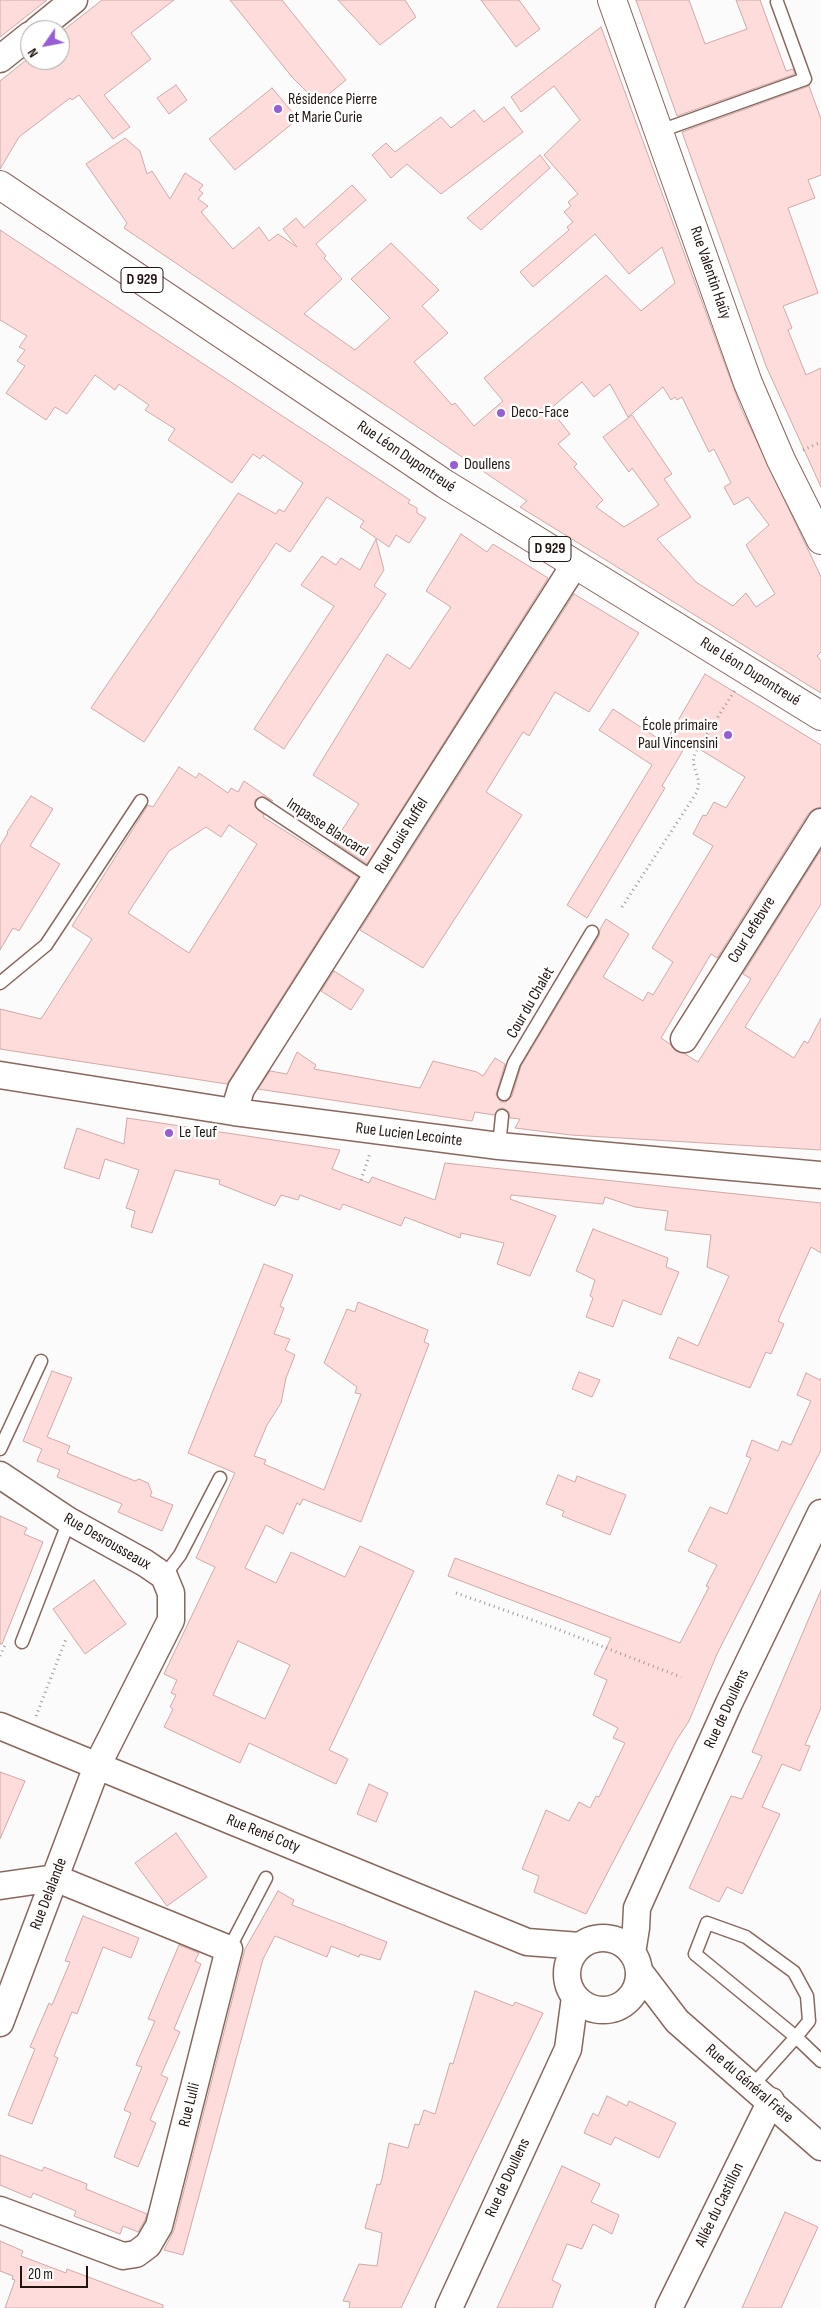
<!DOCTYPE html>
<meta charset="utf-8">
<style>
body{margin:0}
#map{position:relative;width:821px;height:2308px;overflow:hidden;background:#fbfbfb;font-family:"Sofia Sans Condensed",sans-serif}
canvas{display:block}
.north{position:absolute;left:20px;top:20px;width:50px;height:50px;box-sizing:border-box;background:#fff;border:1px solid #a7a19f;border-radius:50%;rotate:237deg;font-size:14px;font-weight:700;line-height:20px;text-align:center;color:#221510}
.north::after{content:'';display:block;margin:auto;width:18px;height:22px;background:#975dd4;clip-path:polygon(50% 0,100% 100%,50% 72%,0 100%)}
.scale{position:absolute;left:20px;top:2266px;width:68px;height:22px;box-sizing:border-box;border:2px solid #221510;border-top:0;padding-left:6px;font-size:15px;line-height:18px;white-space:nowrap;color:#221510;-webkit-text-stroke:4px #fff;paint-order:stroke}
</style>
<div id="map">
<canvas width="821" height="2308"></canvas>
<div class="north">N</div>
<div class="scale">20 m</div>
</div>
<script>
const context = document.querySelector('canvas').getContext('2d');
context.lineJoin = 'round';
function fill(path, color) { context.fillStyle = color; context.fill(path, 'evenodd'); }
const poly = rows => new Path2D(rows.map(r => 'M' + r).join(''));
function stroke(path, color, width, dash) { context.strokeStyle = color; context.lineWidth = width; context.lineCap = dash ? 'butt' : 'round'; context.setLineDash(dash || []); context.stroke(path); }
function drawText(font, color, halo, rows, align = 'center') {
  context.font = font + ' "Sofia Sans Condensed",sans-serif'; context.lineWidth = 5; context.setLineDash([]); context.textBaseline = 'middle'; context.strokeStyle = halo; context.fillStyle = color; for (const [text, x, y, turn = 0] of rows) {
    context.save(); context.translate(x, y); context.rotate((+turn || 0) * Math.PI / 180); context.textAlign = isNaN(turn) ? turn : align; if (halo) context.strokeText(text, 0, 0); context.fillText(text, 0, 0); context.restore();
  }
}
const building = poly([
 [0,0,47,0,0,37,0,0],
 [102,0,174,0,131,33,151,59,104,95,130,127,113,139,79,95,72,100,70,98,19,137,0,169,0,81,30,57,30,60,60,60,60,33,102,0],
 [230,0,282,0,346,80,318,103,292,77,230,0],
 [338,0,405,0,416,17,380,45,338,0],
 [481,0,519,0,540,29,516,47,481,0],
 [636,0,689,0,705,44,747,29,736,0,760,0,786,71,793,69,795,74,677,116,636,0],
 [601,27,741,408,821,577,821,652,817,656,821,661,821,693,520,507,527,501,124,228,127,223,86,164,125,138,140,151,147,174,152,171,170,199,185,173,203,185,199,190,203,193,198,199,208,206,201,212,233,249,259,227,269,241,278,234,297,247,283,229,296,218,304,228,352,185,366,200,316,244,326,256,324,258,342,279,304,314,355,350,390,318,351,279,391,243,439,290,422,306,448,333,414,362,452,405,455,403,474,426,503,401,484,378,606,275,641,311,675,283,662,247,629,274,595,234,533,287,520,272,569,230,567,227,573,222,564,212,571,206,568,202,578,194,544,155,580,120,554,86,521,112,511,97,601,27],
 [582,382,594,397,610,384,628,417,663,387,671,400,675,397,677,400,682,397,709,452,714,449,731,483,724,487,734,505,748,497,769,525,746,545,775,594,756,607,746,593,733,606,696,582,657,539,691,517,664,479,672,474,632,415,603,437,629,472,632,468,659,505,624,527,596,507,603,500,574,467,577,464,558,444,570,434,550,409,582,382],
 [176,85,187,100,169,114,157,98,176,85],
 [809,86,821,119,821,175,808,180,815,198,788,208,818,293,783,306,792,328,788,330,806,375,821,368,821,487,766,366,682,132,809,86],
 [272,88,298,119,235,170,209,139,272,88],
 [504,107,523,132,441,194,407,164,391,178,372,155,386,143,395,152,441,117,451,128,474,110,484,122,504,107],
 [540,155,550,168,481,230,467,218,540,155],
 [0,230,410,500,408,503,417,508,417,513,426,518,409,543,396,535,389,547,360,527,364,521,327,497,290,552,276,543,144,742,91,708,238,493,276,514,279,509,284,512,303,483,263,455,260,459,253,454,232,483,168,440,175,429,145,410,149,405,119,384,115,390,95,375,67,414,55,407,46,420,6,393,25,366,17,361,25,350,19,347,27,336,0,320,0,230],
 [461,534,487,552,493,544,548,578,367,864,334,842,359,804,313,775,387,654,410,669,451,607,426,591,461,534],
 [376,539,384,570,374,586,386,594,284,749,254,729,334,606,301,585,322,556,336,565,341,558,360,570,376,539],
 [574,594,639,633,589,712,555,692,529,736,523,732,486,792,522,815,423,968,360,930,574,594],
 [705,674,821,745,821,807,814,809,808,814,717,958,711,954,661,1038,670,1044,676,1051,685,1054,698,1062,751,979,743,974,821,850,821,904,745,1027,794,1058,804,1041,808,1043,821,1018,821,1150,571,1135,515,1128,520,1119,510,1118,509,1112,503,1108,498,1109,494,1115,475,1112,472,1121,258,1089,270,1071,287,1074,297,1052,316,1065,314,1069,420,1088,433,1061,477,1072,483,1076,495,1058,505,1064,496,1095,501,1102,506,1102,512,1096,521,1066,599,936,600,929,606,919,629,934,603,977,643,1001,648,992,653,995,673,962,652,948,713,846,693,834,703,815,706,816,714,802,726,808,745,777,688,742,662,786,665,788,587,918,567,905,652,765,599,730,613,709,665,743,705,674],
 [179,767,196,778,199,773,228,793,231,788,238,792,244,781,273,801,262,796,255,800,255,807,264,815,263,817,358,877,227,1084,0,1049,0,1009,41,1019,92,939,72,926,148,805,153,807,179,767],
 [229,825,257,844,189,953,128,913,169,851,206,827,221,837,229,825],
 [31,796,53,809,30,846,60,864,19,931,13,928,0,950,0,846,8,833,7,832,31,796],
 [334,971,364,990,351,1010,321,991,334,971],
 [127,1118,340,1150,332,1169,369,1183,372,1177,435,1200,445,1163,821,1203,821,1253,811,1247,778,1321,784,1324,771,1354,766,1352,750,1388,669,1358,678,1337,698,1346,729,1276,707,1267,711,1235,665,1230,668,1211,635,1207,605,1197,603,1204,511,1195,510,1199,556,1216,530,1276,497,1264,504,1243,461,1233,460,1238,405,1217,401,1226,343,1204,340,1210,300,1195,298,1200,281,1195,275,1206,219,1184,220,1180,175,1170,152,1233,131,1227,135,1211,126,1208,139,1170,105,1159,99,1179,64,1168,77,1128,124,1144,127,1118],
 [593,1229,668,1258,666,1267,679,1272,661,1315,623,1300,613,1327,586,1317,593,1298,590,1296,595,1280,576,1271,593,1229],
 [264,1264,293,1275,280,1306,284,1308,274,1334,290,1339,285,1350,295,1355,286,1378,281,1403,267,1425,254,1456,266,1460,264,1464,324,1490,361,1394,355,1393,357,1387,324,1363,347,1309,355,1312,358,1302,428,1330,424,1342,429,1344,361,1522,303,1499,300,1505,297,1503,283,1534,266,1525,245,1568,276,1583,291,1552,345,1577,360,1546,414,1571,329,1750,348,1759,336,1784,249,1743,240,1763,164,1727,173,1709,170,1707,176,1695,171,1693,177,1680,164,1674,215,1567,196,1558,235,1473,188,1453,264,1264],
 [238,1641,290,1665,265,1719,213,1695,238,1641],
 [52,1371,72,1378,47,1437,70,1446,67,1453,135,1481,139,1479,148,1483,152,1493,150,1496,173,1505,162,1531,118,1512,122,1504,57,1477,60,1470,37,1461,42,1449,23,1441,52,1371],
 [579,1372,600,1380,592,1397,572,1389,579,1372],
 [806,1373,820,1380,821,1378,821,1450,717,1654,689,1721,676,1741,586,1914,534,1892,539,1876,522,1869,546,1810,569,1821,579,1802,590,1808,596,1796,599,1797,625,1743,613,1738,618,1728,593,1715,607,1680,594,1674,611,1638,448,1576,455,1558,680,1643,709,1587,706,1586,717,1565,688,1551,710,1507,727,1514,751,1458,746,1456,752,1440,778,1451,782,1441,791,1445,811,1401,797,1395,806,1373],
 [558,1475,575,1482,577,1476,626,1495,610,1535,562,1516,564,1511,546,1504,558,1475],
 [0,1516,27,1528,24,1534,43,1542,2,1644,0,1644,0,1516],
 [94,1580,126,1624,85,1654,53,1609,94,1580],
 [821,1590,821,1708,805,1745,810,1746,800,1771,782,1764,762,1807,780,1814,742,1894,727,1887,719,1902,689,1888,731,1796,742,1799,762,1756,752,1752,821,1590],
 [0,1772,25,1781,0,1839,0,1772],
 [369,1784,388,1793,376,1822,357,1814,369,1784],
 [176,1833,207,1877,167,1906,135,1863,176,1833],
 [278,1891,294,1900,292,1905,387,1942,380,1960,360,1954,359,1957,331,1946,327,1957,275,1936,263,1959,183,2255,164,2250,174,2230,245,1949,278,1891],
 [83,1916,139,1938,131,1958,103,1947,77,2014,72,2012,54,2056,58,2058,32,2124,8,2115,35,2049,30,2047,49,2003,52,2005,70,1962,65,1961,83,1916],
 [179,1945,199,1953,195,1961,201,1964,174,2029,180,2032,161,2075,168,2078,150,2120,156,2123,138,2167,114,2157,131,2113,124,2110,142,2067,136,2065,155,2021,148,2019,179,1945],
 [475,1991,513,2006,515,2002,543,2013,401,2308,349,2308,350,2302,343,2301,359,2264,377,2266,382,2233,365,2228,377,2184,380,2185,382,2179,389,2143,408,2148,415,2124,419,2125,424,2110,435,2114,450,2063,453,2064,475,1991],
 [607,2096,627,2106,629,2101,676,2123,659,2158,615,2137,611,2145,584,2133,593,2113,598,2116,607,2096],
 [0,2155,42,2171,44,2167,87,2184,86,2189,147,2214,145,2220,138,2232,123,2226,120,2234,74,2216,76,2211,33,2193,31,2198,0,2185,0,2155],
 [562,2166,600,2184,591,2202,619,2215,612,2234,593,2224,582,2249,567,2244,552,2280,561,2285,552,2308,497,2308,562,2166],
 [785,2212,818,2227,781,2308,742,2308,785,2212],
 [0,2241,23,2251,21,2256,66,2273,67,2269,163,2305,163,2308,5,2308,15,2280,12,2279,13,2276,0,2271,0,2241]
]);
fill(building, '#fddcdb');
stroke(building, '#d0a9a7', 1);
const service = poly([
 [660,131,805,79,777,2],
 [262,804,375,879],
 [0,983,46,945,141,801],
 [504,1094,514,1063,592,932],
 [499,1146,502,1116],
 [0,1449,41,1361],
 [164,1576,180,1555,220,1478],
 [22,1642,69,1521],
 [707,1923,746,1937,794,1972,807,1996,809,2021,796,2037,695,1954,707,1923],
 [229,1949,266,1878],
 [752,2086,796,2037,821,2061]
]);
const minor = poly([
 [37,30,74,0],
 [0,59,30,35],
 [684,1039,821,822],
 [0,1075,234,1112,499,1146,821,1175],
 [234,1112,241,1089,575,564],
 [0,1475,69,1521,145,1563,164,1576,171,1593,171,1620,97,1766,0,2023],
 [0,1726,527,1942,580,1946],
 [0,1886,55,1878,229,1949,159,2226,148,2245,136,2254,123,2256,0,2210],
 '567 1974a36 36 0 1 1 72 0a36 36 0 1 1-72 0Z',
 [632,1953,636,1928,637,1908,729,1703,821,1513],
 [639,1971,677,2021,821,2147],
 [449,2308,568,2049,575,1997],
 [669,2308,771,2101]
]);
const tertiary = poly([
 [612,0,748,383,781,460,821,540]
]);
const primary = poly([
 [0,185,445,484,821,716]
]);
stroke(service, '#88675c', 15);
stroke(minor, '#88675c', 29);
stroke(tertiary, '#88675c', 30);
stroke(primary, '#88675c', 30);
stroke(poly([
 [803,450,821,442],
 [622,907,697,792,699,782,693,762,695,753,735,690],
 [361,1180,370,1153],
 [456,1593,552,1627,681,1677],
 [0,1656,5,1645],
 [36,1716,66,1639]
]), '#9f9997', 3, [1, 4]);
stroke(service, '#fff', 12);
stroke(minor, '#fff', 26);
stroke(tertiary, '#fff', 28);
stroke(primary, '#fff', 28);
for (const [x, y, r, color] of [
 [278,109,5,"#975dd4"],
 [501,413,5,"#975dd4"],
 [454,465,5,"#975dd4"],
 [728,735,5,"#975dd4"],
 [169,1133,5,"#975dd4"]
]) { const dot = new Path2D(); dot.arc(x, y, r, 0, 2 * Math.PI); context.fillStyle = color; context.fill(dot); stroke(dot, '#fff', 2); }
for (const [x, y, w] of [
 [142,280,42],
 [550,549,42]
]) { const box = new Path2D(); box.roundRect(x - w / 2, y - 12.5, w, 25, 4); context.fillStyle = '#fff'; context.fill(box); stroke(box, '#221510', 1); }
drawText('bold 15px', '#221510', null, [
 ["D 929",142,280],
 ["D 929",550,549]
]);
drawText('16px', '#221510', '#fff', [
 ["Résidence Pierre",288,100],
 ["et Marie Curie",288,118],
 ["Deco-Face",511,413],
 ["Doullens",464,465],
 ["École primaire",718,726,"right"],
 ["Paul Vincensini",718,744,"right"],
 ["Le Teuf",179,1133]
], 'left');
drawText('16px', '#221510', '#fff', [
 ["Rue Valentin Haüy",710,273,71],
 ["Rue Léon Dupontreué",406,457,34],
 ["Rue Léon Dupontreué",750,672,32],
 ["Impasse Blancard",327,828,33],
 ["Rue Louis Ruffel",402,836,-58],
 ["Cour Lefebvre",752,930,-58],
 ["Cour du Chalet",531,1003,-60],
 ["Rue Lucien Lecointe",409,1135,7],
 ["Rue Desrousseaux",107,1542,30],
 ["Rue de Doullens",727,1709,-65],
 ["Rue René Coty",263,1834,22],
 ["Rue Delalande",49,1894,-69],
 ["Rue du Général Frère",749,2084,41],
 ["Rue Lulli",190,2105,-76],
 ["Rue de Doullens",508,2178,-65],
 ["Allée du Castillon",720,2205,-64]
]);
</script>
